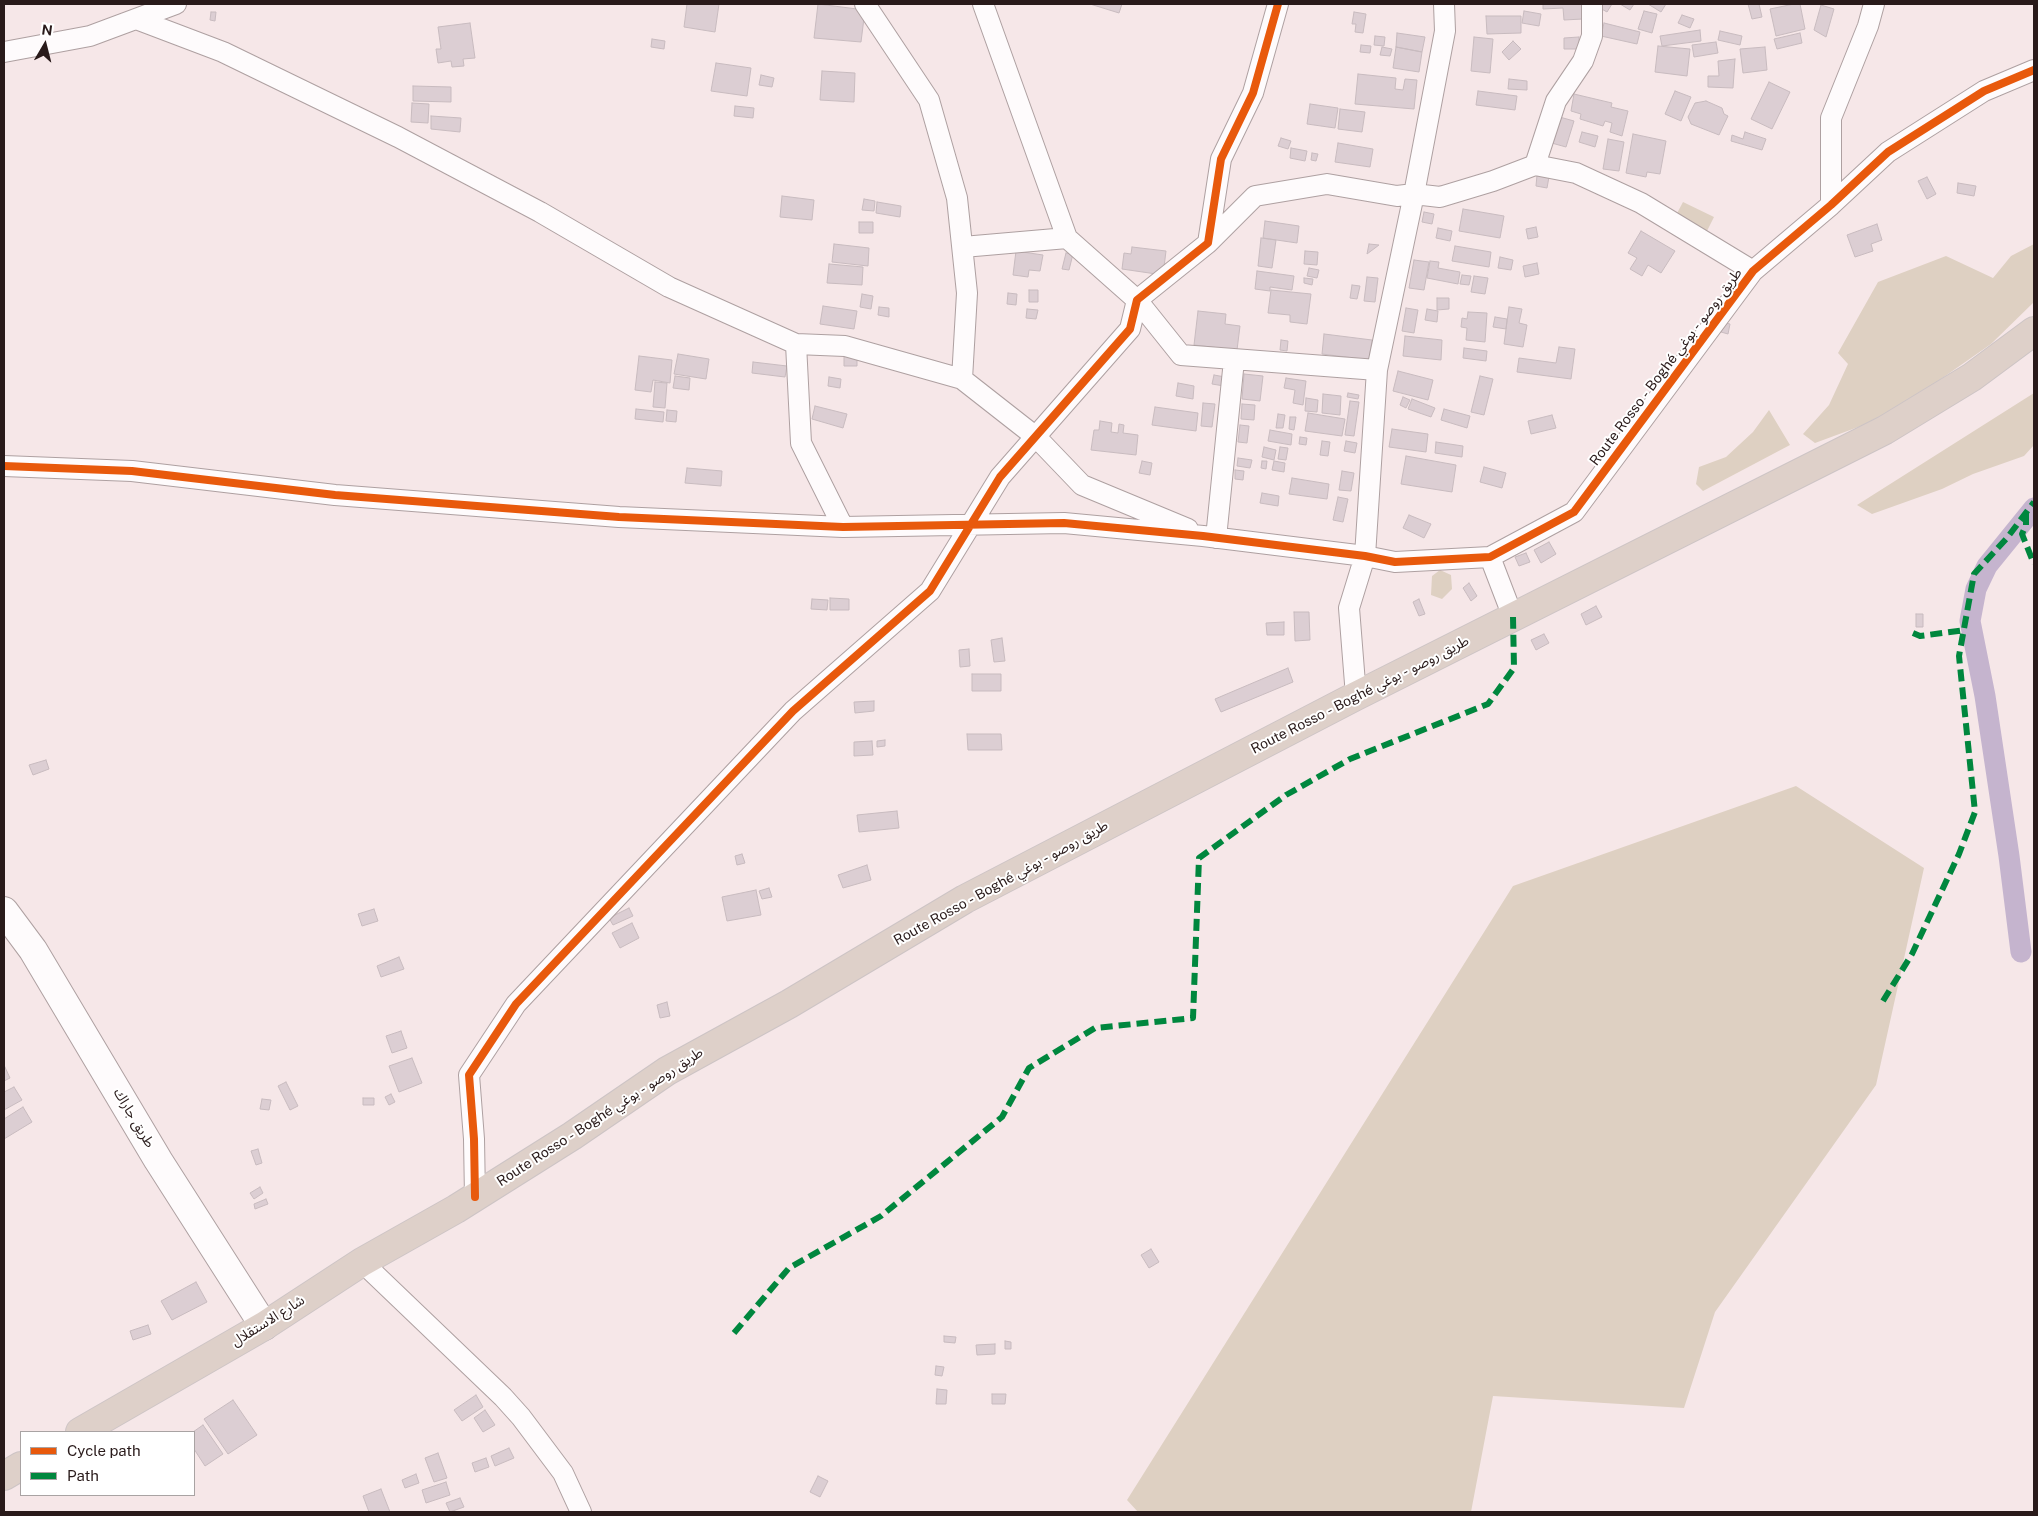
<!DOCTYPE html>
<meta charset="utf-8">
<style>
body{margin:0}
#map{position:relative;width:2038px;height:1516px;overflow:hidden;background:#f6e7e8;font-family:"Public Sans",sans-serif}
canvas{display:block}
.frame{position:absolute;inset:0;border:5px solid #291a1a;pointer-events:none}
.legend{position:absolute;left:20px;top:1431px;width:175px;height:65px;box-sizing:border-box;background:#fff;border:1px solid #a9a3a3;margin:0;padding:6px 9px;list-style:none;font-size:15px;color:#291a1a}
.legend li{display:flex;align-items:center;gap:10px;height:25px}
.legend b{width:25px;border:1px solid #a9a3a3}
.north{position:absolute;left:20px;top:20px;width:50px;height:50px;-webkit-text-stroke:4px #fff;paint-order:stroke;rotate:8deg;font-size:14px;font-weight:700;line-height:20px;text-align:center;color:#291a1a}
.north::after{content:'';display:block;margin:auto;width:18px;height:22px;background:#291a1a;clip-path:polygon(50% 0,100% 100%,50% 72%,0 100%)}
</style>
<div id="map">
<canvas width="2038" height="1516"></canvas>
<div class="frame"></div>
<ul class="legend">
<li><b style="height:6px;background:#e8590c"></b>Cycle path</li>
<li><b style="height:6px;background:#00873e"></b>Path</li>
</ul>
<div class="north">N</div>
</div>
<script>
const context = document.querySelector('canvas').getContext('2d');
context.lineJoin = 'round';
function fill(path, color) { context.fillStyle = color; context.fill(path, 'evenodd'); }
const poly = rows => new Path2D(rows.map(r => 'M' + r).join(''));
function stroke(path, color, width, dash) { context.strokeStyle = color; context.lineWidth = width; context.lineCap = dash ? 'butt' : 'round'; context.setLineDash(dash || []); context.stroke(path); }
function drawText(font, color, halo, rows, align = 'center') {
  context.font = font + ' "Public Sans","Noto Sans Arabic",sans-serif'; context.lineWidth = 4; context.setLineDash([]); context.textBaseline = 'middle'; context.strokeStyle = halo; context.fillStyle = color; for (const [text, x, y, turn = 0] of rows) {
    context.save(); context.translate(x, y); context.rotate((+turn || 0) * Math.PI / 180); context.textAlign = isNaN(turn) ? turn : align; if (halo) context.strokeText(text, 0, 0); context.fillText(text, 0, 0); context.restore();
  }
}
fill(poly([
 [1683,202,1714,217,1705,235,1674,219],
 [2034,244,2034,302,1991,344,1888,416,1815,443,1803,434,1829,405,1848,364,1838,353,1878,282,1946,256,1993,278,2011,256],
 [2034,393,2034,445,2024,456,1973,474,1942,489,1872,514,1857,505],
 [1769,410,1790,445,1703,491,1696,484,1699,467,1726,457,1753,432],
 [1440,570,1451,575,1452,589,1442,599,1431,595,1432,576],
 [1796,786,1924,868,1876,1085,1715,1312,1684,1408,1493,1396,1471,1512,1138,1512,1127,1500,1513,886]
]), '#ded0c2');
stroke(poly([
 [2021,952,2009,856,1985,696,1970,621,1976,589,1987,566,2034,508]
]), '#c5b4ce', 21);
const building = poly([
 [687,4,719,4,715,32,684,27,687,4],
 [818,4,865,10,861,42,814,38,818,4],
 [1090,4,1122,4,1119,13,1090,4],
 [1543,4,1582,4,1583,19,1564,20,1563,8,1543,9,1543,4],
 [1603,4,1612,4,1607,12,1600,8,1603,4],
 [1620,4,1634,4,1630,10,1620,4],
 [1648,4,1666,4,1661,12,1648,4],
 [1748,4,1759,4,1762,17,1752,19,1748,4],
 [1794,4,1800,4,1805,29,1776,36,1770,9,1794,4],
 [1821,5,1834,9,1826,37,1814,30,1821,5],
 [1524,11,1541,14,1539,26,1522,23,1524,11],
 [1644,11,1657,14,1652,33,1638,29,1644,11],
 [211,12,216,12,215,21,210,20,211,12],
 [1354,12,1366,14,1363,33,1355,32,1356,24,1352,24,1354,12],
 [1682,15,1694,19,1690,28,1678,23,1682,15],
 [1486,16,1521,16,1521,33,1487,34,1486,16],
 [470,23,475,58,463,59,464,66,452,67,451,61,438,63,436,49,441,49,438,27,470,23],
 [1604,23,1640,32,1637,44,1601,36,1604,23],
 [1700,30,1701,41,1662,46,1660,36,1700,30],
 [1720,31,1742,36,1740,45,1718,40,1720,31],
 [1397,33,1425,37,1422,52,1396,47,1397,33],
 [1800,33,1802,43,1777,49,1774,39,1800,33],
 [1375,36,1385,37,1384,46,1374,45,1375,36],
 [1474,37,1493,39,1490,73,1471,71,1474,37],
 [1579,37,1579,49,1564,49,1564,38,1579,37],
 [652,39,665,41,664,49,651,47,652,39],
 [1513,41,1521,49,1509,60,1502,52,1513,41],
 [1716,42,1718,53,1694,57,1692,45,1716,42],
 [1361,45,1371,46,1370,53,1360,52,1361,45],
 [1658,46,1690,49,1687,76,1655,72,1658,46],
 [1382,47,1392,49,1390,56,1380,55,1382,47],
 [1396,47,1422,52,1419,72,1393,68,1396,47],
 [1765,47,1767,70,1743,73,1740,49,1765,47],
 [1735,59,1733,88,1708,87,1708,76,1719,76,1718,61,1735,59],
 [716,63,751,68,747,96,711,91,716,63],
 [822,71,855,73,854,102,820,100,822,71],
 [1358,74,1396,78,1395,89,1403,90,1405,79,1417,80,1414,109,1355,104,1358,74],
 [761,75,774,78,772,87,759,85,761,75],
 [1509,79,1527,81,1527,90,1508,89,1509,79],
 [1769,82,1790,92,1772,129,1751,119,1769,82],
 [413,86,451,87,451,102,413,101,413,86],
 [1478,91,1517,96,1515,110,1476,105,1478,91],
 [1675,91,1691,97,1681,121,1665,114,1675,91],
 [1574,94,1612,103,1611,107,1628,111,1622,136,1610,132,1612,123,1605,121,1603,126,1580,119,1581,114,1571,111,1574,94],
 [1706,101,1722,108,1724,114,1728,116,1719,135,1691,124,1688,117,1695,103,1706,101],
 [412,103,429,104,428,123,411,122,412,103],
 [1310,104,1338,108,1335,128,1307,124,1310,104],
 [735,106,754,108,753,118,734,116,735,106],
 [1340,109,1365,112,1362,132,1338,129,1340,109],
 [431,116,461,118,460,132,431,129,431,116],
 [1556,116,1574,121,1566,147,1548,142,1556,116],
 [1582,132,1598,136,1595,147,1579,142,1582,132],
 [1745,132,1766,139,1762,150,1731,141,1732,135,1743,139,1745,132],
 [1633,134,1666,141,1660,174,1647,172,1646,177,1626,173,1633,134],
 [1281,138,1291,141,1288,149,1278,146,1281,138],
 [1608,139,1624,142,1619,171,1603,169,1608,139],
 [1338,143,1373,149,1370,167,1335,162,1338,143],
 [1291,148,1307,151,1305,161,1290,158,1291,148],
 [1312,153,1318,154,1316,161,1311,160,1312,153],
 [1537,175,1549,177,1547,188,1536,186,1537,175],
 [1927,177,1936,194,1927,199,1918,181,1927,177],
 [1958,183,1976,186,1974,196,1957,193,1958,183],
 [782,196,814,200,812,220,780,217,782,196],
 [864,199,875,201,874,211,862,210,864,199],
 [877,202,901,206,900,217,876,213,877,202],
 [1463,209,1504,216,1500,238,1459,231,1463,209],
 [1424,212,1434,214,1432,224,1422,222,1424,212],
 [1265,221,1299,226,1297,243,1263,238,1265,221],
 [859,222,873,222,873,233,859,233,859,222],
 [1877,224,1882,240,1871,244,1873,251,1855,257,1847,235,1877,224],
 [1536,227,1538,237,1528,239,1526,229,1536,227],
 [1438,228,1452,231,1450,241,1436,238,1438,228],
 [1641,231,1675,251,1661,273,1648,265,1642,276,1630,269,1637,258,1628,253,1641,231],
 [1261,238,1276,240,1272,268,1258,266,1261,238],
 [834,244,869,248,868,266,832,262,834,244],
 [1369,244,1379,245,1367,254,1369,244],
 [1455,246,1491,252,1489,267,1452,261,1455,246],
 [1132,247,1166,251,1163,275,1122,269,1124,253,1131,254,1132,247],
 [1016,251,1043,255,1040,271,1029,270,1028,277,1013,275,1016,251],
 [1305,251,1318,252,1317,265,1304,264,1305,251],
 [1066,253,1073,254,1069,270,1062,269,1066,253],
 [1500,257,1513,260,1511,270,1498,268,1500,257],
 [1414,260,1429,262,1424,290,1409,288,1414,260],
 [1430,261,1439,262,1438,268,1460,272,1458,284,1427,278,1430,261],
 [1537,263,1539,274,1525,277,1523,266,1537,263],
 [829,264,863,267,862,285,827,283,829,264],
 [1309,268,1319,270,1317,278,1307,276,1309,268],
 [1257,271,1294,276,1292,290,1270,287,1270,291,1255,289,1257,271],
 [1462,275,1471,276,1469,285,1460,284,1462,275],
 [1474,276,1488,278,1485,294,1471,292,1474,276],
 [1367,277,1378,278,1375,302,1364,301,1367,277],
 [1304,278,1313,279,1312,285,1304,283,1304,278],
 [1352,285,1360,286,1357,299,1350,298,1352,285],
 [1029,290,1038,290,1038,302,1029,302,1029,290],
 [1271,290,1311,294,1307,324,1290,322,1290,315,1268,313,1271,290],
 [1008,293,1017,294,1016,305,1007,304,1008,293],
 [862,294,873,296,871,309,860,307,862,294],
 [1437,298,1449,298,1449,309,1437,310,1437,298],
 [823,306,857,311,854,329,820,324,823,306],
 [879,307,889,308,889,317,878,315,879,307],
 [1509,307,1522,309,1519,323,1527,325,1523,347,1504,344,1509,307],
 [1406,308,1418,310,1414,333,1402,331,1406,308],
 [1027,309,1038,310,1036,319,1026,318,1027,309],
 [1427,309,1438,311,1437,322,1425,320,1427,309],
 [1198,311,1226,314,1225,324,1240,326,1237,350,1194,345,1198,311],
 [1468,312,1487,313,1485,342,1466,340,1467,328,1461,327,1462,318,1467,319,1468,312],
 [1495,317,1507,319,1506,329,1493,327,1495,317],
 [1722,322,1730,324,1728,334,1721,332,1722,322],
 [1324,334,1372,340,1369,360,1322,354,1324,334],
 [1405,336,1442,340,1441,360,1403,356,1405,336],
 [1281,340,1288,341,1287,351,1280,350,1281,340],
 [1559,347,1575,349,1571,379,1517,372,1519,358,1556,363,1559,347],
 [1464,348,1487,351,1486,361,1463,358,1464,348],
 [678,354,709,359,706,379,674,374,678,354],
 [639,356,672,360,670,383,653,380,651,392,635,390,639,356],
 [844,356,857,356,857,366,844,366,844,356],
 [753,362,787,366,785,377,752,373,753,362],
 [1398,371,1433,380,1428,400,1393,391,1398,371],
 [1244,374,1263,376,1260,401,1242,399,1244,374],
 [1214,375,1225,377,1224,386,1212,384,1214,375],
 [675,376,690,378,689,390,673,388,675,376],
 [1480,376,1493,379,1484,415,1471,412,1480,376],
 [829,377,841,379,840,388,828,386,829,377],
 [1286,378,1306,381,1303,405,1293,403,1295,390,1284,388,1286,378],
 [655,382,667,383,665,408,653,407,655,382],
 [1178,383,1194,386,1193,399,1176,396,1178,383],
 [1348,393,1359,395,1358,399,1347,397,1348,393],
 [1323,394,1341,396,1340,415,1322,413,1323,394],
 [1403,397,1410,400,1406,408,1400,405,1403,397],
 [1306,398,1318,400,1317,412,1305,411,1306,398],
 [1412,399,1435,408,1431,417,1408,409,1412,399],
 [1350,401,1359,402,1354,436,1345,435,1350,401],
 [1203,403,1215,404,1212,427,1201,426,1203,403],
 [1242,404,1255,405,1254,420,1241,419,1242,404],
 [815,406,847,414,843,428,812,419,815,406],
 [1155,407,1198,413,1196,431,1152,425,1155,407],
 [636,409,664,412,663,422,635,419,636,409],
 [1444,409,1470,416,1467,428,1441,420,1444,409],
 [667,410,677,411,676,422,666,421,667,410],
 [1308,413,1345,419,1342,436,1305,431,1308,413],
 [1278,414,1285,415,1283,428,1276,428,1278,414],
 [1552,415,1556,428,1531,434,1528,421,1552,415],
 [1290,417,1296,417,1294,430,1289,429,1290,417],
 [1100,421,1112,423,1111,432,1118,433,1119,424,1124,425,1123,433,1138,435,1136,455,1091,450,1094,430,1099,430,1100,421],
 [1240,425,1249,426,1247,443,1238,442,1240,425],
 [1392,429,1428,434,1426,452,1389,447,1392,429],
 [1270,430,1292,434,1291,445,1268,441,1270,430],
 [1300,437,1307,438,1306,445,1299,444,1300,437],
 [1322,441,1330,442,1328,456,1320,455,1322,441],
 [1346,441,1357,443,1355,453,1344,451,1346,441],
 [1436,442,1463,446,1462,457,1435,453,1436,442],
 [1264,447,1276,450,1274,460,1262,457,1264,447],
 [1280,447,1288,448,1286,460,1278,459,1280,447],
 [1406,456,1456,465,1452,492,1401,484,1406,456],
 [1238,458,1252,460,1250,468,1237,466,1238,458],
 [1142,461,1152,463,1150,475,1139,473,1142,461],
 [1262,461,1267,461,1266,469,1261,468,1262,461],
 [1274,461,1285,463,1284,472,1272,470,1274,461],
 [1484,467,1506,473,1502,488,1480,482,1484,467],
 [687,468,722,471,721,486,685,483,687,468],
 [1235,470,1244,471,1243,480,1235,479,1235,470],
 [1342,471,1354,473,1351,491,1339,490,1342,471],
 [1292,478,1329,484,1327,499,1289,494,1292,478],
 [1262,493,1279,496,1278,506,1260,503,1262,493],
 [1338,497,1348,499,1343,522,1333,520,1338,497],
 [1409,515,1431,524,1424,538,1403,528,1409,515],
 [1549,542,1556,554,1541,563,1534,550,1549,542],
 [1526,553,1530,562,1519,566,1515,557,1526,553],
 [1469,583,1477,596,1471,601,1463,588,1469,583],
 [830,598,849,599,849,610,830,610,830,598],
 [812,599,828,600,827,610,811,609,812,599],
 [1419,599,1425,614,1419,616,1413,602,1419,599],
 [1596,606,1602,617,1586,625,1581,614,1596,606],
 [1294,612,1309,612,1310,640,1295,641,1294,612],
 [1916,614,1923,614,1923,627,1916,627,1916,614],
 [1284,622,1284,635,1267,635,1266,623,1284,622],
 [1544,634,1549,643,1536,650,1531,640,1544,634],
 [1002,638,1005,661,994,662,991,640,1002,638],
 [969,649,970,666,960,667,959,650,969,649],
 [1288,668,1293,682,1221,712,1215,699,1288,668],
 [972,674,1001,674,1001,691,972,691,972,674],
 [874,701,874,711,855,713,854,702,874,701],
 [967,734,1001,734,1002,750,968,750,967,734],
 [885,740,885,746,877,747,877,741,885,740],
 [872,741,873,755,854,756,854,742,872,741],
 [46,760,49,769,33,775,29,765,46,760],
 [897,811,899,828,859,832,857,815,897,811],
 [742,854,745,863,737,865,735,856,742,854],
 [867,865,871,880,843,888,838,875,867,865],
 [769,888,772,897,762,899,759,891,769,888],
 [756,890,761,915,727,921,722,897,756,890],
 [629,908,633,916,613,925,609,918,629,908],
 [374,909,378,921,362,926,358,914,374,909],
 [632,923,639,938,620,948,612,933,632,923],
 [399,957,404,969,381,977,377,966,399,957],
 [667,1002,670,1016,660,1018,657,1005,667,1002],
 [401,1031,407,1048,392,1053,386,1036,401,1031],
 [412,1058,422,1083,399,1092,389,1066,412,1058],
 [4,1065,10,1078,4,1081,4,1065],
 [286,1082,298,1106,290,1110,278,1086,286,1082],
 [14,1087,22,1100,4,1110,4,1092,14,1087],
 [391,1094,395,1102,389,1105,385,1097,391,1094],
 [363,1098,374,1098,374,1105,363,1105,363,1098],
 [262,1099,271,1100,269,1110,260,1109,262,1099],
 [23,1107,32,1122,4,1139,4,1119,23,1107],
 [258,1149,262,1163,256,1165,251,1151,258,1149],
 [260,1187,263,1193,254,1199,250,1193,260,1187],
 [266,1199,268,1204,255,1209,254,1204,266,1199],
 [1151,1249,1159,1262,1149,1268,1141,1255,1151,1249],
 [196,1282,207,1302,172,1320,161,1301,196,1282],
 [148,1325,151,1334,133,1340,130,1331,148,1325],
 [944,1336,956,1337,955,1343,944,1342,944,1336],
 [1005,1341,1011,1342,1011,1349,1005,1349,1005,1341],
 [995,1344,995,1354,977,1355,976,1345,995,1344],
 [936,1366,944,1367,942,1376,935,1375,936,1366],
 [937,1389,947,1390,946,1404,936,1404,937,1389],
 [992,1394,1006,1394,1005,1404,992,1404,992,1394],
 [476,1395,483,1407,462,1421,454,1410,476,1395],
 [233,1400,257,1435,228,1454,204,1419,233,1400],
 [485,1410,495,1425,483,1432,474,1418,485,1410],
 [203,1425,223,1454,205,1466,194,1449,193,1432,203,1425],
 [509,1448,514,1458,495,1466,491,1456,509,1448],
 [438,1453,447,1478,434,1482,425,1458,438,1453],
 [486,1458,489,1467,475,1472,472,1463,486,1458],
 [416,1474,419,1483,405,1488,402,1480,416,1474],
 [818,1476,828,1481,820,1497,810,1492,818,1476],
 [446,1482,450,1495,426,1503,422,1490,446,1482],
 [381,1489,390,1512,369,1512,363,1496,381,1489],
 [460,1498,464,1507,450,1512,446,1503,460,1498]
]);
fill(building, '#dcced3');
stroke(building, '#c8bbbf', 1);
const street = poly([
 [865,4,929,100,957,198,967,293,962,379],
 [983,4,1067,238,1137,300,1181,355,1377,370],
 [136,19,223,52,398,137,540,212,669,287,796,344,845,346,962,379,1036,437,1082,485,1188,529],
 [4,52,90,36,176,4],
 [1535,165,1556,101,1583,61,1592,36,1592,4],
 [1831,205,1831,118,1868,26,1874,4],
 [1208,243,1255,196,1327,184,1397,196,1414,194,1440,197,1493,181,1535,165,1576,173,1641,203,1753,271],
 [963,247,1067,238],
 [796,344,801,443,843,527],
 [4,466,132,471,335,495,619,517,843,527,1064,523,1203,536,1365,556,1395,562,1490,557,1574,512,1753,271,1831,205,1888,152,1984,91,2034,70],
 [1216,538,1234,360],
 [1490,557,1513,617],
 [1356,696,1349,608,1365,556,1377,370,1414,194,1445,31,1444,4],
 [475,1197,474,1139,469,1075,516,1004,793,711,930,591,1000,477,1130,329,1137,300,1208,243,1221,159,1253,93,1278,4],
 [362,1262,503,1397,521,1417,563,1473,581,1512]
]);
const secondary = poly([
 [4,911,33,950,158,1160,264,1326]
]);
const highway = poly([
 [80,1432,264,1326,362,1262,456,1209,572,1136,667,1071,789,1004,965,899,1356,696,1885,430,1972,377,2034,331],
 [4,1476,21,1466]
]);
stroke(street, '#aea0a1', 22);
stroke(secondary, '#aea0a1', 30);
stroke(highway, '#cdc4c5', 30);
stroke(street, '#fefbfc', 20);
stroke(secondary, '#fefbfc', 28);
stroke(highway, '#ded0c9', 28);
stroke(poly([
 [2026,513,2026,525,2022,534,2034,564],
 [1913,633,1920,636,1965,630],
 [1883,1001,1912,954,1959,854,1975,812,1959,656,1974,574,2007,538,2034,502],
 [734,1333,789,1268,881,1216,1002,1117,1029,1068,1095,1028,1193,1018,1199,858,1286,795,1350,759,1488,704,1514,668,1513,617]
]), '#00873e', 6, [12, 6]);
stroke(poly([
 [4,466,132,471,335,495,619,517,843,527,1064,523,1203,536,1365,556,1395,562,1490,557,1574,512,1753,271,1831,205,1888,152,1984,91,2034,70],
 [475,1197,474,1139,469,1075,516,1004,793,711,930,591,1000,477,1130,329,1137,300,1208,243,1221,159,1253,93,1278,4]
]), '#e8590c', 8);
drawText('14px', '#291a1a', '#fff', [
 ["Route Rosso - Boghé طريق روصو - بوغي",1666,367,-53],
 ["Route Rosso - Boghé طريق روصو - بوغي",1360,695,-27],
 ["Route Rosso - Boghé طريق روصو - بوغي",1001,883,-29],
 ["Route Rosso - Boghé طريق روصو - بوغي",600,1117,-33],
 ["طريق جاراك",134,1118,59],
 ["شارع الاستقلال",268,1321,-32]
]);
</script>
